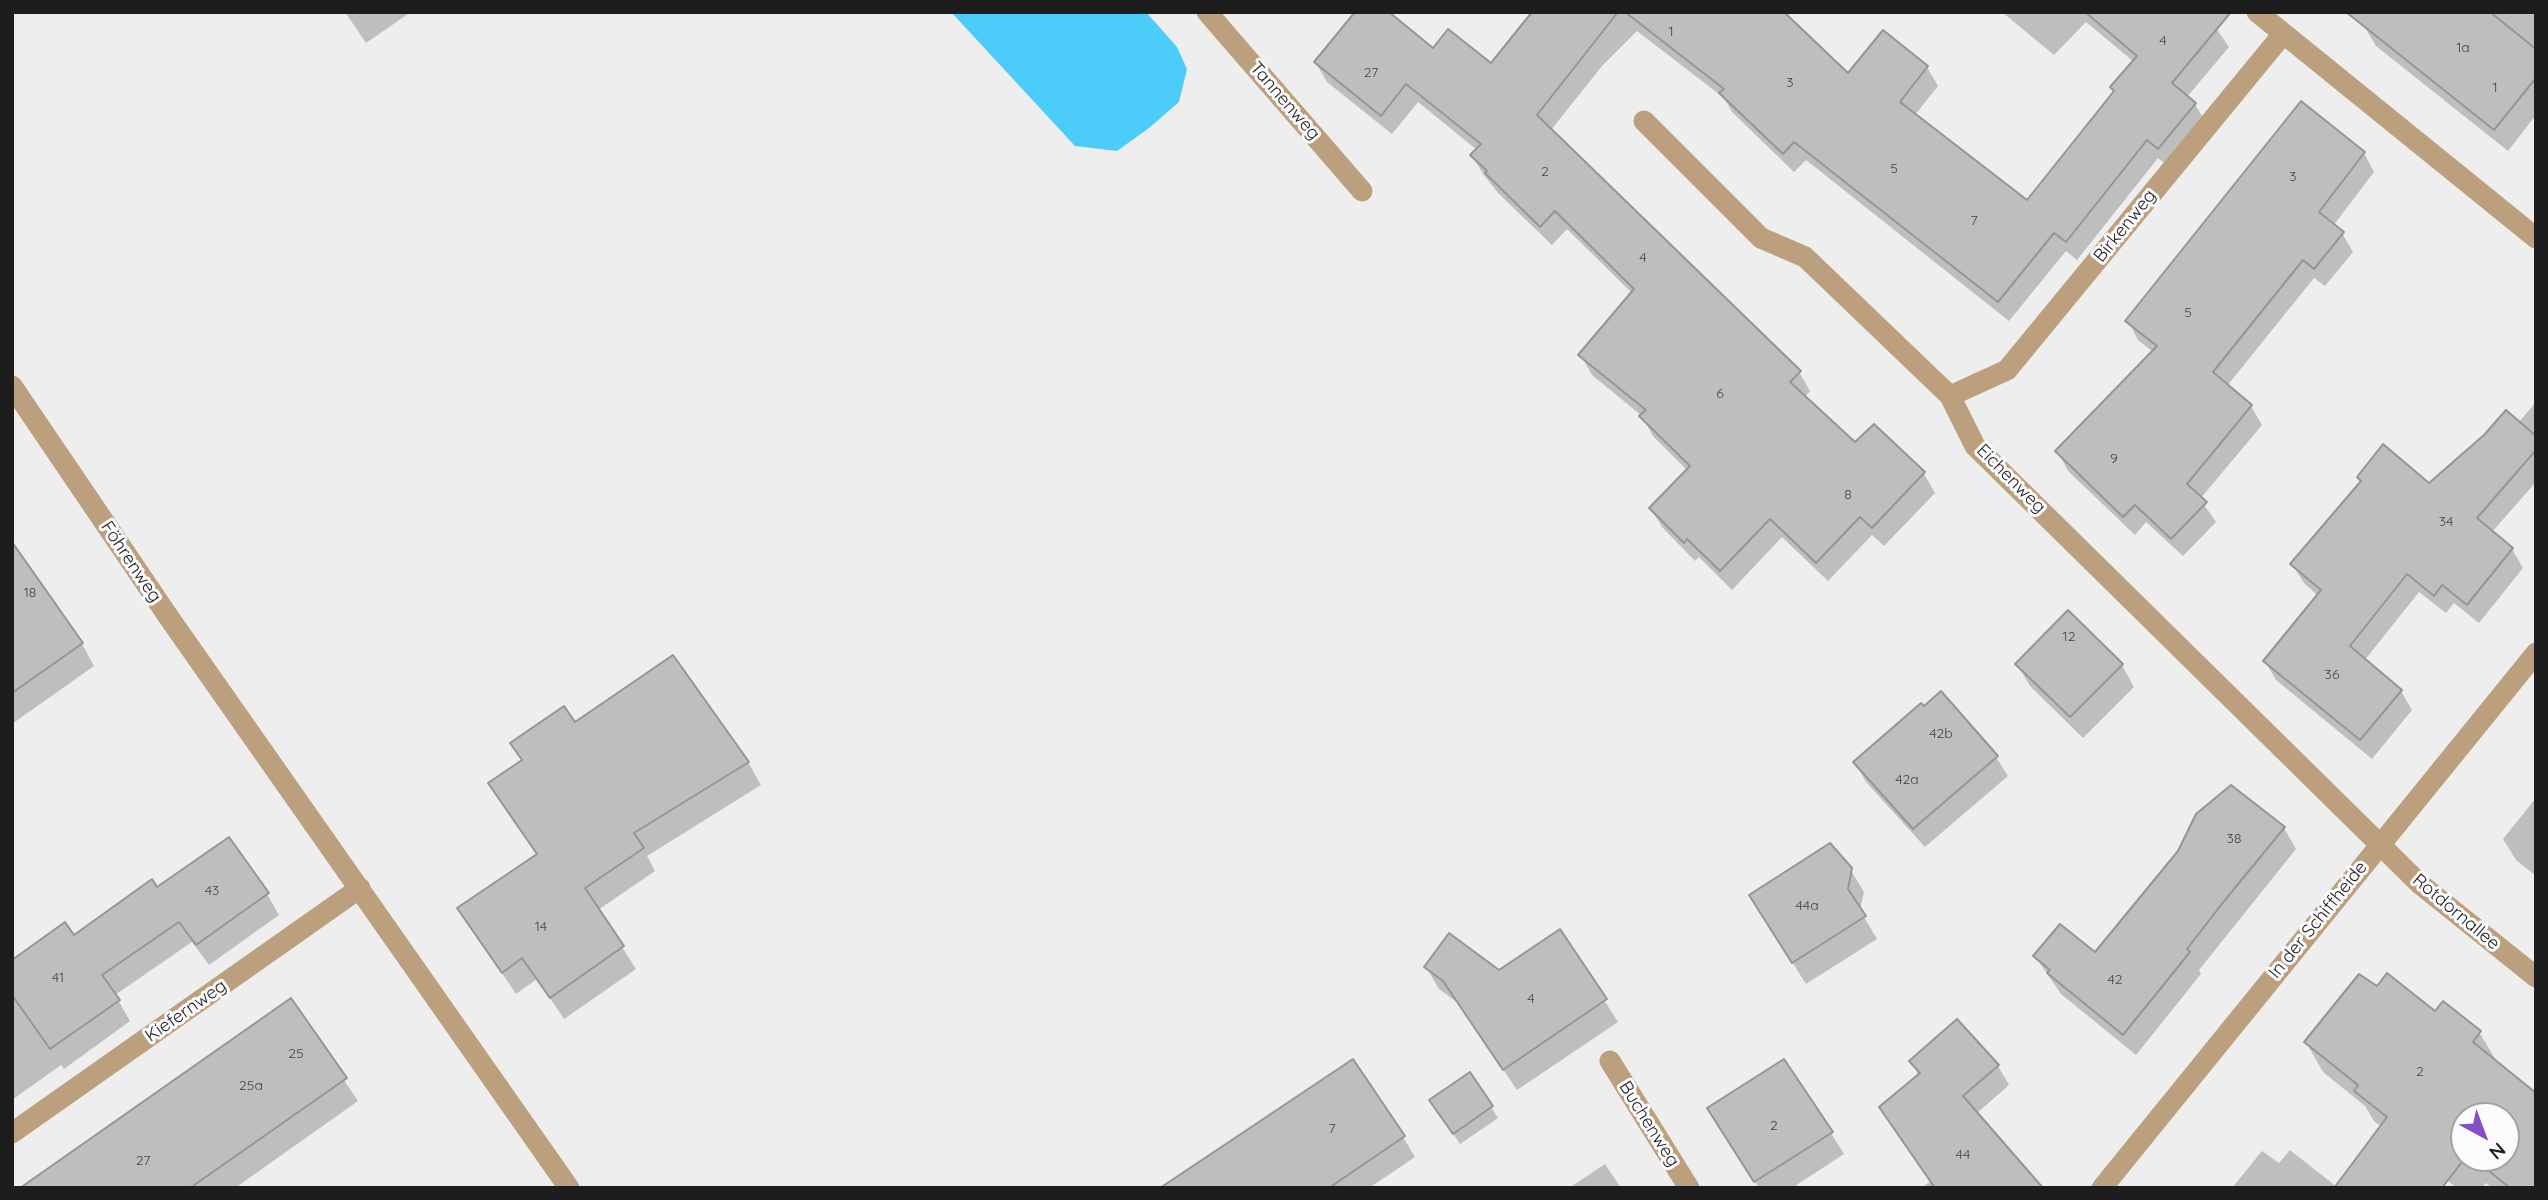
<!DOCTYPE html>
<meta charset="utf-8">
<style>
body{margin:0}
#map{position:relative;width:2548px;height:1200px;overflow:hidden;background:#eeeeef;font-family:Quicksand,sans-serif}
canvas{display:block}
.frame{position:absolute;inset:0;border:14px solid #1d1d1e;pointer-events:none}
.north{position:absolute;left:2450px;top:1102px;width:70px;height:70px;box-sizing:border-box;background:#fbfbfd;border:2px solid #a2a2a4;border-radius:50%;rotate:139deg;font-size:19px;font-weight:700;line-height:28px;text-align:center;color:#1d1d1e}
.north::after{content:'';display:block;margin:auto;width:24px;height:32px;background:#874fc7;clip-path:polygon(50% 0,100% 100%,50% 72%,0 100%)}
</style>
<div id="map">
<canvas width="2548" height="1200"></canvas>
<div class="frame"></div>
<div class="north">N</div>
</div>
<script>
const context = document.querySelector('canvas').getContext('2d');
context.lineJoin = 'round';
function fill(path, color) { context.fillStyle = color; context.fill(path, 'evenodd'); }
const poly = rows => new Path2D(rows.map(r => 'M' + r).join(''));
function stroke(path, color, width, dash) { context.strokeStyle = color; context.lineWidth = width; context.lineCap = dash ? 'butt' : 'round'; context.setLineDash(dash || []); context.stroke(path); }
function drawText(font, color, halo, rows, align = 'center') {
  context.font = font + ' Quicksand,sans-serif'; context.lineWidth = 6; context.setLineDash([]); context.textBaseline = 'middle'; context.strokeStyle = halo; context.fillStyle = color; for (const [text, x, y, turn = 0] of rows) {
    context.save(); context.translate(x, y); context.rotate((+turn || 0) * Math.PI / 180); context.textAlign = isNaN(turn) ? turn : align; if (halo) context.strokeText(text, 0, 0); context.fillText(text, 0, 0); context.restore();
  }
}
fill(poly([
 [951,12,1146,12,1177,47,1187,69,1179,102,1149,128,1117,151,1075,146]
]), '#4cccf8');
fill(poly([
 [345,12,411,12,366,43],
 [1534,12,1763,12,1848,76,1927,67,1938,86,1915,115,2027,203,2115,92,2134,62,2086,22,2054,55,2002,12,2205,12,2229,47,2187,97,2195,104,2206,123,2169,167,2158,158,2077,260,2066,251,2009,321,1806,160,1794,172,1732,112,1724,98,1637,31,1602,66,1551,130,1799,372,1810,391,1804,398,1855,445,1874,426,1924,474,1935,493,1884,546,1872,535,1828,581,1782,537,1732,590,1699,557,1695,561,1662,527,1651,508,1688,471,1653,436,1642,416,1592,375,1581,356,1633,294,1567,229,1552,245,1498,193,1483,174,1472,155,1477,150,1418,102,1392,134,1327,82,1316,63,1434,50,1491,65],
 [2372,12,2536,12,2536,115,2508,151,2376,46,2363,24],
 [2364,153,2374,172,2333,226,2342,233,2353,252,2325,286,2314,278,2227,386,2251,406,2262,425,2200,499,2216,522,2183,556,2146,522,2135,535,2068,471,2058,452,2153,352,2138,340,2128,321],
 [2536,402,2536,482,2492,532,2512,549,2523,568,2479,623,2454,603,2446,613,2419,592,2364,661,2401,691,2412,710,2372,759,2276,680,2265,661,2318,596,2304,583,2292,564,2429,485,2518,423],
 [12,545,82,644,94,666,12,724],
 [2017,664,2122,665,2134,687,2083,738,2030,686],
 [575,725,748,762,761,785,647,856,655,871,598,910,636,969,564,1019,537,979,516,994,459,909,538,855,490,784,523,761,513,744],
 [1996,757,2008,776,1925,847,1866,782,1855,762],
 [2536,798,2536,876,2516,860,2503,839],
 [2284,828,2296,849,2199,970,2201,974,2136,1055,2061,994,2035,956,2095,954],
 [1850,869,1864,892,1860,910,1877,939,1806,984,1764,918],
 [157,890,267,894,279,915,209,965,192,942,115,995,130,1021,64,1069,61,1065,12,1100,12,963,74,937],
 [1560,931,1618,1022,1517,1090,1458,1003,1439,989,1426,967,1499,972],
 [2377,988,2479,1032,2497,1062,2536,1188,2492,1188,2486,1183,2482,1188,2457,1188,2443,1177,2435,1188,2232,1188,2262,1151,2279,1163,2290,1150,2337,1187,2382,1127,2374,1121,2365,1106,2323,1072,2306,1042],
 [2464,1116,2506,1116,2506,1158,2464,1158],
 [290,1000,358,1101,235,1188,67,1188],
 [1911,1061,1998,1066,2009,1085,1976,1114,2037,1188,1921,1188,1930,1182,1881,1108,1919,1076],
 [1491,1107,1498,1118,1460,1144,1438,1111],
 [1721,1130,1831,1133,1844,1154,1792,1188,1759,1188],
 [1403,1137,1415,1157,1369,1188,1163,1188],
 [1605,1164,1621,1188,1569,1188]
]), '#0003');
const building = poly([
 [1355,12,1389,12,1433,48,1448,29,1491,63,1532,12,1618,12,1537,115,1801,371,1790,382,1855,442,1874,424,1925,472,1872,528,1860,517,1816,563,1770,519,1720,571,1687,539,1684,543,1649,508,1690,466,1639,416,1646,410,1578,355,1634,289,1555,211,1540,227,1485,173,1487,171,1470,155,1481,144,1406,84,1381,116,1314,62,1355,12],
 [1625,12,1784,12,1848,73,1883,30,1928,66,1900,102,2027,200,2114,91,2110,87,2137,56,2085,12,2231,12,2172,83,2196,103,2158,149,2147,140,2066,242,2054,233,1998,302,1794,142,1783,154,1719,93,1724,89,1625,12],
 [2346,12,2490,12,2536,49,2536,78,2494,130,2346,12],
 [2301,101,2365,152,2319,212,2344,232,2314,269,2303,260,2213,372,2252,405,2187,484,2207,502,2171,539,2135,505,2123,517,2055,451,2157,346,2125,321,2301,101],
 [2506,410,2536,436,2536,450,2477,518,2513,548,2467,605,2442,585,2434,596,2407,574,2350,646,2402,690,2360,740,2263,661,2321,590,2290,564,2361,481,2357,477,2383,444,2429,483,2484,435,2506,410],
 [12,542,83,643,12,693,12,542],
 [2068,610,2123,664,2070,717,2015,664,2068,610],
 [673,655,749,762,634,833,644,848,585,888,624,946,550,998,522,958,502,973,457,908,537,854,488,783,522,760,510,743,564,706,575,722,673,655],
 [1941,691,1998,756,1913,829,1853,762,1921,703,1924,706,1941,691],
 [2231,785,2285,827,2225,900,2187,949,2190,952,2123,1035,2047,973,2050,970,2033,956,2060,924,2095,952,2178,851,2196,814,2231,785],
 [229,837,269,893,196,945,179,922,102,975,120,1000,50,1049,12,995,12,960,65,922,74,935,152,879,157,887,229,837],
 [1830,843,1852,868,1848,889,1866,916,1792,963,1749,895,1830,843],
 [1560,929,1607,999,1503,1070,1443,981,1424,967,1449,933,1499,970,1560,929],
 [2387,973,2435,1011,2443,1001,2481,1031,2473,1042,2536,1093,2536,1188,2510,1188,2473,1158,2506,1158,2506,1116,2464,1116,2465,1158,2442,1188,2334,1188,2387,1117,2354,1091,2358,1085,2304,1042,2359,974,2377,986,2387,973],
 [291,998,347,1078,190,1188,20,1188,291,998],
 [1957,1019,1999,1065,1963,1096,2043,1188,1935,1188,1879,1107,1920,1073,1909,1061,1957,1019],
 [1353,1059,1405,1136,1329,1188,1160,1188,1353,1059],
 [1784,1059,1833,1132,1754,1182,1707,1108,1784,1059],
 [1470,1072,1493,1106,1453,1134,1429,1100,1470,1072]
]);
fill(building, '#bebebe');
stroke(building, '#969596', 2);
stroke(poly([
 [1207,12,1362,191],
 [2257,12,2536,238],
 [1644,121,1761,238,1805,257,1950,396,1975,446,2420,884,2536,977],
 [12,386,170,619,569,1188],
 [1950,396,2007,370,2283,34],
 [1610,1061,1689,1188],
 [12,1133,360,888],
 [2102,1188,2536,653]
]), '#bca07e', 21);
drawText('14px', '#454546', null, [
 ["1",1671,32],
 ["4",2163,41],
 ["1a",2463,48],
 ["27",1371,73],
 ["3",1790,83],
 ["1",2495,88],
 ["5",1894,169],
 ["2",1545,172],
 ["3",2293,177],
 ["7",1974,221],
 ["4",1643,258],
 ["5",2188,313],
 ["6",1720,394],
 ["9",2114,459],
 ["8",1848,495],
 ["34",2446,522],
 ["18",30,593],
 ["12",2069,637],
 ["36",2332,675],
 ["42b",1941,734],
 ["42a",1907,780],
 ["38",2234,839],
 ["43",212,891],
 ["44a",1807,906],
 ["14",541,927],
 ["41",58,978],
 ["42",2115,980],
 ["4",1531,999],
 ["25",296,1054],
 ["2",2420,1072],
 ["25a",251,1086],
 ["2",1774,1126],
 ["7",1332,1129],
 ["44",1963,1155],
 ["27",143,1161]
]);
drawText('18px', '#1d1d1e', '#fbfbfd', [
 ["Tannenweg",1285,101,49],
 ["Birkenweg",2125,226,-51],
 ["Eichenweg",2011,479,45],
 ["Föhrenweg",131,562,56],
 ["Rotdornallee",2456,912,40],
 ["In der Schiffheide",2318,920,-51],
 ["Kiefernweg",186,1011,-35],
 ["Buchenweg",1649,1124,58]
]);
</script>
